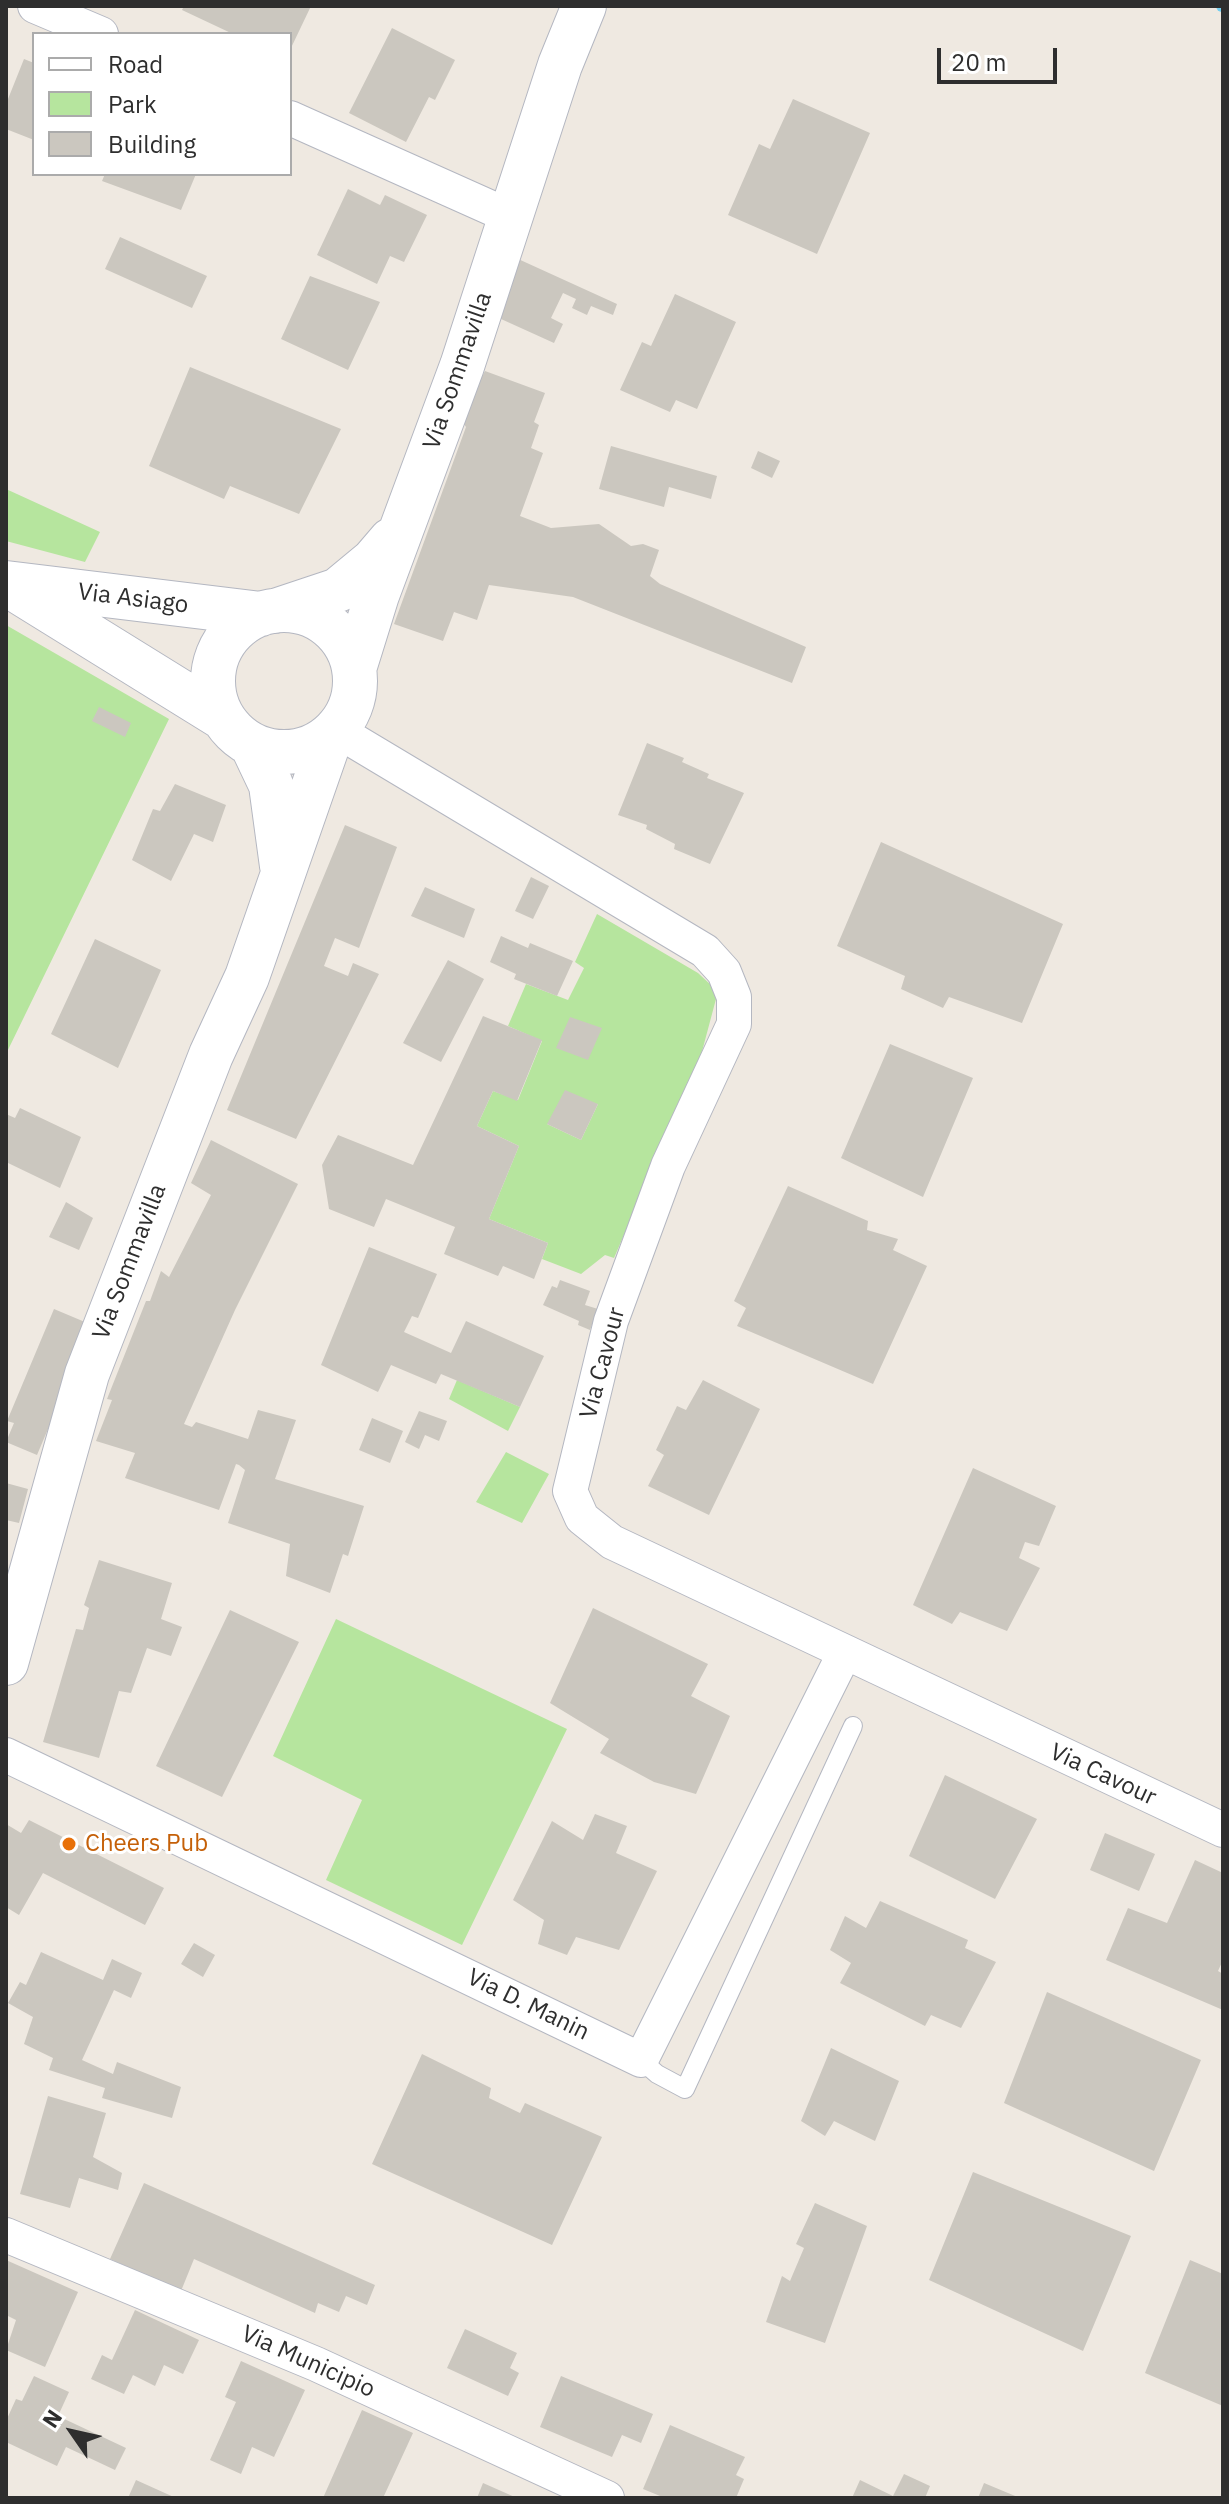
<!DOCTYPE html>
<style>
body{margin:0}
#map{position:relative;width:1229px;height:2504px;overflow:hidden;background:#efe9e1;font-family:"IBM Plex Sans",sans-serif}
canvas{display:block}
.frame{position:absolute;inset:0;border:8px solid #2e2e2e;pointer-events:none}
.legend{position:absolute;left:32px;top:32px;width:260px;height:144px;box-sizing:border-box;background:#fff;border:2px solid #ababab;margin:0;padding:10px 14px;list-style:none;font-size:24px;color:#2e2e2e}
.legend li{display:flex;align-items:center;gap:16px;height:40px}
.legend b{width:40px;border:2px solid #ababab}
.north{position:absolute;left:32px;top:2392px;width:80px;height:80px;-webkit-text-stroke:6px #fff;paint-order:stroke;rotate:304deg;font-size:22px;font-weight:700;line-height:32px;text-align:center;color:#2e2e2e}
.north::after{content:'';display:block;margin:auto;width:28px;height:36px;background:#2e2e2e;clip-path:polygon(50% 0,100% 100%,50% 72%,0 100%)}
.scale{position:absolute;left:937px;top:48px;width:120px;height:36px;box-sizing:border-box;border:4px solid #2e2e2e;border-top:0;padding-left:10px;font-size:24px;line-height:28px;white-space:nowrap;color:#2e2e2e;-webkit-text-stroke:6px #fff;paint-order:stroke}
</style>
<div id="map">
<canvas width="1229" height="2504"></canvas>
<div class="frame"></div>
<ul class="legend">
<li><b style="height:10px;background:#fff"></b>Road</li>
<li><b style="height:22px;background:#b6e59e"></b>Park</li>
<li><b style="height:22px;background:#cbc7bf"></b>Building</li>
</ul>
<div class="north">N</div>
<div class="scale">20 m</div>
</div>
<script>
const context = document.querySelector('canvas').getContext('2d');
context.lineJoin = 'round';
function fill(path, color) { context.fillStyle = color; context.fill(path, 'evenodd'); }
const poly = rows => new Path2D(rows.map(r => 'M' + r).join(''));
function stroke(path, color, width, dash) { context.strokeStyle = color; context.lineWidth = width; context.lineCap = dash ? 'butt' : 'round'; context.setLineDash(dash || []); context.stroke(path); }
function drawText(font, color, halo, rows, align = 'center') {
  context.font = font + ' "IBM Plex Sans",sans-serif'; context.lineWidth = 6; context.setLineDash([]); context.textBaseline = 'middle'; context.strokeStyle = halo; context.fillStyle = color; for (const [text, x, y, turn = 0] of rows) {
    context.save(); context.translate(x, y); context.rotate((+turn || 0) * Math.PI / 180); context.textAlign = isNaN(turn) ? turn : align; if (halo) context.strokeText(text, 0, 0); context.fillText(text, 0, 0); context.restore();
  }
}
fill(poly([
 [6,489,100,532,85,562,6,541],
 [6,625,169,719,6,1054],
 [597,914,698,973,712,986,716,999,700,1059,614,1258,605,1255,581,1274,542,1259,548,1243,489,1219,519,1146,477,1126,493,1091,518,1100,542,1041,508,1026,526,984,568,1000,584,968,575,962],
 [598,1104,581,1140,547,1124],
 [457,1380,520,1407,508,1431,449,1399],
 [506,1452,549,1474,522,1523,476,1502],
 [336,1619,567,1729,462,1945,326,1880,362,1800,273,1756]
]), '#b6e59e');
stroke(poly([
 [1222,6,1223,6]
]), '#75cff0', 12);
fill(poly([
 [184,6,311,6,290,50,290,34,233,34,182,10],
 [392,28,455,60,435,100,429,97,406,142,349,113],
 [24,59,34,63,34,140,6,129,6,104],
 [793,99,870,133,817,254,728,215,759,144,770,149],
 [105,174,196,174,181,210,102,181],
 [348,189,380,205,385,195,427,215,404,262,390,256,377,284,317,255],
 [120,237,207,276,192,308,105,269],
 [516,258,617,304,613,315,591,306,587,315,572,308,576,299,563,293,551,318,563,324,554,343,490,314],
 [310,276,380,302,348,370,281,339],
 [675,294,736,322,697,409,676,400,670,412,620,390,642,342,651,346],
 [190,367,341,429,299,514,230,486,224,499,149,466],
 [485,371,545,393,534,422,539,425,531,448,543,453,520,516,551,528,599,524,631,546,643,544,659,550,650,576,660,584,806,647,792,683,573,597,489,585,477,620,454,612,443,641,394,624,466,427,460,418],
 [611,446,717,476,711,499,669,487,664,507,599,489],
 [758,451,780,461,772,478,751,468],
 [99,707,131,723,125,737,92,721],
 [647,743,684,758,682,762,709,774,707,778,744,793,710,864,674,849,675,844,646,829,647,825,618,815],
 [175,784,226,805,213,842,194,834,171,881,132,860,153,809,160,811],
 [345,825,397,847,359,948,335,938,324,966,348,976,353,963,379,974,296,1139,227,1110],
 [881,842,1063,924,1022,1023,949,997,943,1008,901,989,905,976,837,946],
 [531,877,549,886,533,919,515,911],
 [425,887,475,909,464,938,411,916],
 [501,936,528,948,530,943,573,961,557,996,514,979,516,974,490,962],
 [95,939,161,970,118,1068,51,1034],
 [448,960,484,979,441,1062,403,1043],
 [483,1016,542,1040,517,1101,493,1091,477,1126,519,1146,489,1219,548,1243,534,1279,503,1266,498,1276,444,1254,455,1227,386,1199,374,1227,329,1209,322,1165,338,1135,413,1165],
 [570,1017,602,1028,588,1060,556,1048],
 [890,1044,973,1078,923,1197,841,1158],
 [565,1090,598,1104,581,1140,547,1124],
 [20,1108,81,1137,60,1188,6,1162,6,1114,15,1118],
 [211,1140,298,1184,235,1310,184,1424,192,1427,196,1422,248,1439,258,1410,296,1420,275,1479,364,1506,348,1556,343,1554,330,1593,286,1576,290,1544,228,1523,245,1470,239,1465,236,1464,219,1510,125,1478,135,1453,96,1441,112,1400,107,1399,146,1301,150,1301,161,1271,169,1277,211,1195,191,1183],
 [788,1186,868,1221,867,1230,898,1239,893,1250,927,1266,873,1384,737,1326,746,1308,734,1301],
 [66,1202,93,1218,79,1250,49,1237],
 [369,1247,437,1274,418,1318,412,1316,404,1332,451,1353,466,1321,544,1356,520,1407,441,1374,436,1384,391,1365,378,1392,321,1365],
 [560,1280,590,1291,585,1305,598,1309,590,1330,578,1325,579,1321,543,1305,552,1286,557,1288],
 [54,1309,92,1325,37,1455,6,1442,14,1423,7,1421],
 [703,1380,760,1409,709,1515,648,1486,664,1455,656,1450,677,1406,686,1410],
 [419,1411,447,1421,439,1441,425,1435,419,1449,405,1442],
 [372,1418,403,1431,390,1463,359,1450],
 [973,1468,1056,1506,1039,1546,1025,1542,1019,1558,1040,1568,1007,1631,960,1612,952,1624,913,1605],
 [6,1483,28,1489,19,1523,6,1520],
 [99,1560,172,1583,161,1619,182,1627,171,1656,147,1648,131,1693,119,1691,99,1758,43,1742,76,1629,83,1630,89,1608,84,1605],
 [593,1608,708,1664,691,1696,730,1716,696,1794,654,1782,600,1753,609,1739,550,1703],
 [230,1610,299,1642,222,1797,156,1766],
 [945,1775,1037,1819,995,1899,909,1856],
 [595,1814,627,1826,616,1853,657,1871,619,1950,576,1937,567,1955,538,1944,544,1920,513,1900,552,1821,583,1840],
 [29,1820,164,1888,145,1925,43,1873,19,1915,6,1907,6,1824,21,1833],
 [1105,1833,1155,1854,1139,1891,1090,1870],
 [1195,1860,1223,1873,1223,1960,1218,1971,1223,1974,1223,2010,1106,1960,1128,1908,1167,1923],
 [880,1901,968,1940,965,1948,996,1962,961,2028,931,2015,925,2026,840,1983,851,1963,830,1950,845,1916,866,1928],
 [194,1943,215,1955,203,1977,181,1964],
 [41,1952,103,1980,112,1959,142,1973,131,1998,114,1990,82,2060,113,2074,117,2062,181,2087,172,2118,102,2098,105,2088,49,2070,53,2058,24,2044,33,2017,8,2003,20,1982,26,1985],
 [1047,1992,1201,2060,1154,2171,1004,2103],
 [831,2048,899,2081,875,2141,834,2121,825,2136,801,2121],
 [422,2054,491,2088,489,2098,520,2113,525,2103,602,2137,552,2245,372,2164],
 [48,2096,106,2113,93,2157,122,2173,118,2190,79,2178,70,2208,20,2194],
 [973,2172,1131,2236,1083,2351,929,2280],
 [144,2183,375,2285,367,2305,346,2296,339,2312,318,2303,315,2313,194,2259,181,2291,110,2259],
 [815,2203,867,2226,825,2343,766,2322,782,2276,790,2281,804,2248,796,2244],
 [6,2260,78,2292,45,2367,6,2350,16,2320,6,2315],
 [1190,2260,1223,2274,1223,2406,1145,2373],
 [135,2310,199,2340,183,2374,164,2365,155,2386,133,2375,124,2394,91,2379,102,2355,112,2360],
 [465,2329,517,2353,510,2368,519,2373,508,2396,447,2368],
 [241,2361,305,2390,274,2457,252,2447,241,2474,210,2460,236,2402,225,2397],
 [34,2376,69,2392,58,2416,126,2448,115,2470,66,2447,57,2466,6,2442,6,2421,16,2399,22,2401],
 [561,2376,653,2414,641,2443,622,2435,612,2457,540,2427],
 [362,2410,413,2433,383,2498,323,2498],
 [670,2425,745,2457,736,2475,744,2479,736,2498,665,2498,643,2489],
 [904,2474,930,2486,925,2498,852,2498,860,2480,893,2496],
 [136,2480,176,2498,128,2498],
 [483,2483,517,2498,477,2498],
 [984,2483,1020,2498,978,2498]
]), '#cbc7bf');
const lane = poly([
 [641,2060,657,2074,685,2089,853,1726]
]);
const street = poly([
 [35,6,101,34],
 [290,118,509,216],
 [336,730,705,951,724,972,734,997,734,1024,668,1166,611,1321,570,1491,582,1518,612,1542,1223,1830],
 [6,1755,641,2060,844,1654],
 [6,2235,316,2364,607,2498]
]);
const secondary = poly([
 [6,583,261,614],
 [18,591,223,718],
 '213 681a71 71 0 1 1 142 0a71 71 0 1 1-142 0Z',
 [275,611,338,590,373,561,391,540],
 [354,669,377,595,462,366,560,65,584,6],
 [252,745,271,785,282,866],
 [6,1663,87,1374,211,1055,247,977,331,736]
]);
stroke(lane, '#b4b7c1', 20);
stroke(street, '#b4b7c1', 36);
stroke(secondary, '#b4b7c1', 46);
stroke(lane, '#fff', 18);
stroke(street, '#fff', 34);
stroke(secondary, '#fff', 44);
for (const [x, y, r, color] of [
 [69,1844,8,"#e8710a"]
]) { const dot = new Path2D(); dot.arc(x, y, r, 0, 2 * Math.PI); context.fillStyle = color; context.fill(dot); stroke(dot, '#fff', 3); }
drawText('24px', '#2e2e2e', '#fff', [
 ["Via Sommavilla",458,371,-71],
 ["Via Asiago",133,599,7],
 ["Via Sommavilla",130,1262,-69],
 ["Via Cavour",603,1363,-75],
 ["Via Cavour",1103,1775,25],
 ["Via D. Manin",528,2005,26],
 ["Via Municipio",308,2362,24]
]);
drawText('24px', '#c56008', '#fff', [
 ["Cheers Pub",85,1844]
], 'left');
</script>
